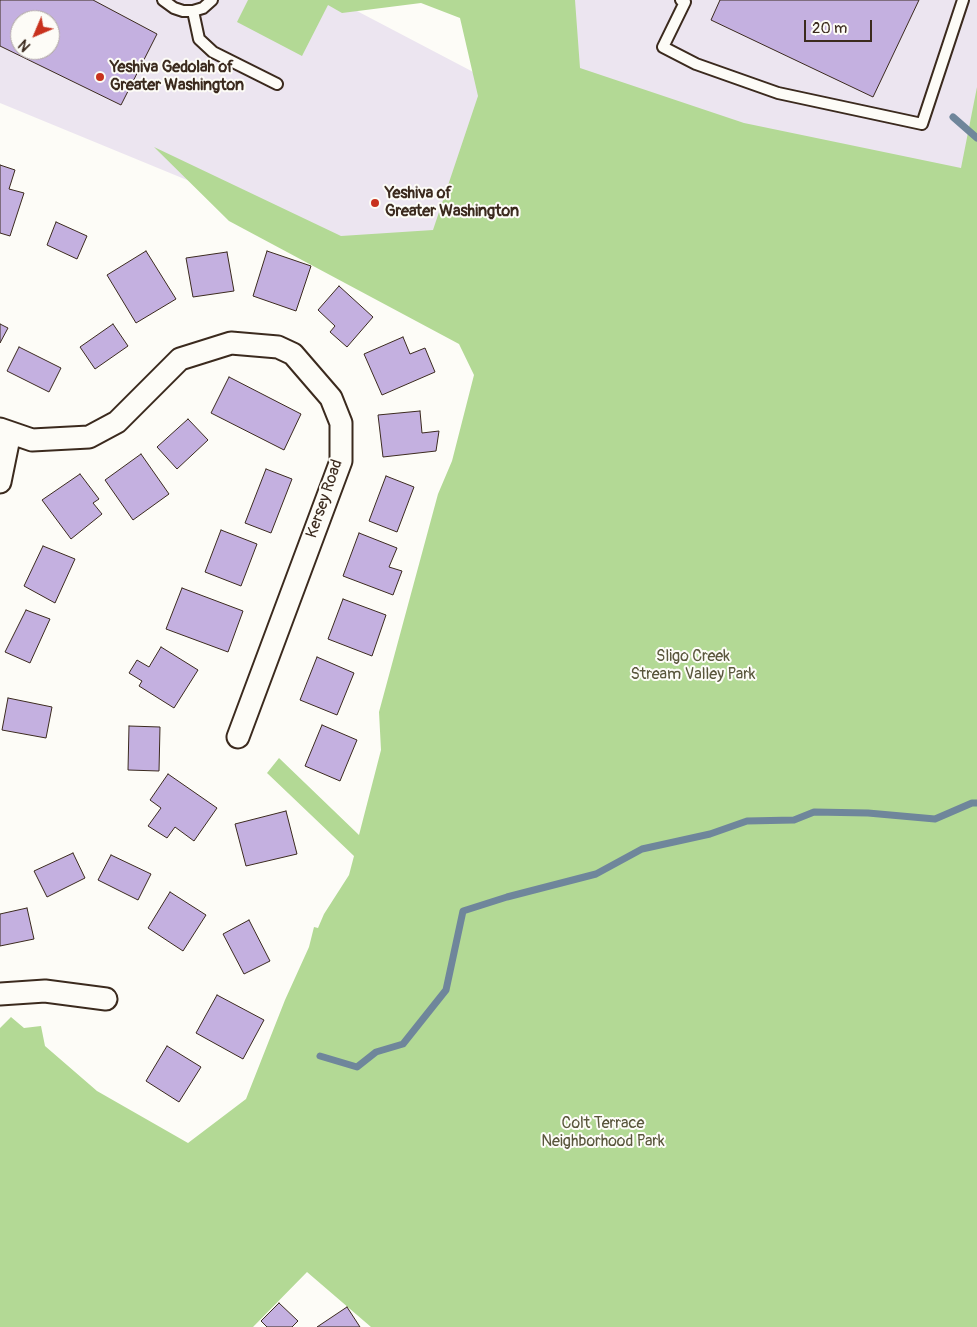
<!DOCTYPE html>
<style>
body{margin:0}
#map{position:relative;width:977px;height:1327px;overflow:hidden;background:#fdfcf7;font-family:Pangolin,sans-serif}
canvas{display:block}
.north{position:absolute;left:10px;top:10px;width:50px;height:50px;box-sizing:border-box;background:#fdfcf7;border:1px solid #afa8a0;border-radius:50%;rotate:225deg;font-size:14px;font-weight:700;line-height:20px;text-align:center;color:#3b2a1e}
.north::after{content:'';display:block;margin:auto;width:18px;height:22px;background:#c8321e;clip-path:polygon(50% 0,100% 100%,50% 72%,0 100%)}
.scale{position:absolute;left:804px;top:20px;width:68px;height:22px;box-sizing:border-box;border:2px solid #3b2a1e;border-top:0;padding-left:6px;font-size:15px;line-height:18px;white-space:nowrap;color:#3b2a1e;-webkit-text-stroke:4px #fdfcf7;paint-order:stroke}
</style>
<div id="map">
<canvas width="977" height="1327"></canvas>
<div class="north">N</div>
<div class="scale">20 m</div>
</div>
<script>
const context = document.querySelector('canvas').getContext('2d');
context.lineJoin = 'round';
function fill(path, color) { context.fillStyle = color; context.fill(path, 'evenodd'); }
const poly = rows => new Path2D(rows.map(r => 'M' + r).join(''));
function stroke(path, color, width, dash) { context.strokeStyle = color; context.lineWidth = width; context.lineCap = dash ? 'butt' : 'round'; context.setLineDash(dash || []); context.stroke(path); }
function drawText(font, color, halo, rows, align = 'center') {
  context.font = font + ' Pangolin,sans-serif'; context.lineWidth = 4; context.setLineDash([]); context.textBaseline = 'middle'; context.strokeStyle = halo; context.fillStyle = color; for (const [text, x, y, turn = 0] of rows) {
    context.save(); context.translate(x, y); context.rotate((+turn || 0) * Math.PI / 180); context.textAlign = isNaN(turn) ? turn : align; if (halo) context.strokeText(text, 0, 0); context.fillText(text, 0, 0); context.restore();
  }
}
fill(poly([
 [0,0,336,0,540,107,574,0,977,0,977,180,476,299,0,103],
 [20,20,50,20,50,50,20,50]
]), '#ece5f0');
fill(poly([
 [248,0,575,0,580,68,744,123,961,168,977,87,977,1327,371,1327,307,1272,253,1327,0,1327,0,1028,11,1017,24,1028,41,1026,45,1046,97,1091,188,1143,246,1099,285,1000,309,947,314,927,318,928,324,914,349,875,354,856,267,773,279,758,359,835,381,750,379,712,438,494,452,461,474,375,459,344,229,221,154,147,341,236,433,230,478,96,460,18,421,3,342,13,328,5,302,56,237,22]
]), '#b3d995');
stroke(poly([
 [953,117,977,138],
 [320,1056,357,1067,376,1052,403,1044,446,990,463,911,507,897,596,874,642,849,710,834,747,821,794,820,814,812,868,813,935,819,972,803,977,803]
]), '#6f869b', 7);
const building = poly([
 [0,0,93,0,157,34,121,105,0,46,0,0],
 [20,20,50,20,50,50,20,50,20,20],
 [720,0,919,0,873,97,711,20,720,0],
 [0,165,15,170,9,189,24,193,10,236,0,233,0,165],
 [56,222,87,236,77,259,47,245,56,222],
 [146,251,176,299,136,323,107,275,146,251],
 [267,251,311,266,296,311,253,296,267,251],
 [227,252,234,291,193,297,186,258,227,252],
 [339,286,373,317,347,347,330,332,335,326,318,310,339,286],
 [0,324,8,328,0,343,0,324],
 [113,324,128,346,95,369,80,347,113,324],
 [403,337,410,354,425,348,435,372,382,395,364,354,403,337],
 [19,347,61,368,49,392,7,371,19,347],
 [229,377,301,414,284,450,211,413,229,377],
 [420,411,422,433,439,431,436,451,383,457,378,415,420,411],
 [188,419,208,440,177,469,157,447,188,419],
 [141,454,169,494,133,520,105,480,141,454],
 [266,469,292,479,271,533,245,523,266,469],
 [80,474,99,499,93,503,102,514,71,539,42,500,80,474],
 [386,476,414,487,397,532,369,521,386,476],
 [221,530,257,544,241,586,205,572,221,530],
 [359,533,397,548,389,567,402,571,393,595,343,576,359,533],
 [43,546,75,559,55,603,24,586,43,546],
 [182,588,243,611,228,652,166,629,182,588],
 [343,599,386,615,372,656,328,639,343,599],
 [26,610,50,619,30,663,5,652,26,610],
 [161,647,198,670,174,708,139,686,142,681,129,673,137,660,149,667,161,647],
 [317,657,354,673,337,715,300,700,317,657],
 [8,698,52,707,46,738,2,730,8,698],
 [322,725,357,740,340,781,305,766,322,725],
 [129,726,160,727,159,771,128,770,129,726],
 [168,774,217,808,194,841,175,827,167,838,148,826,161,808,150,800,168,774],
 [286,811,297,854,246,866,235,824,286,811],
 [73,853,85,878,47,897,34,871,73,853],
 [111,855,151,874,138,900,98,880,111,855],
 [170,892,206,915,183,951,148,928,170,892],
 [27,908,34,939,0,946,0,914,27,908],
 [249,920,270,961,244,974,223,934,249,920],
 [217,995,264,1020,243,1059,196,1033,217,995],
 [167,1046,201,1067,179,1102,146,1081,167,1046],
 [279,1303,298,1321,292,1327,267,1327,261,1321,279,1303],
 [347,1307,360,1327,317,1327,347,1307]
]);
fill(building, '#c4b0e0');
stroke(building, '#3b2a1e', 1);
const lane = poly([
 [163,0,174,8,183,11,193,11,203,8,212,0],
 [681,0,685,2,663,47,696,64,778,93,922,124,963,0],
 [193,11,199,39,213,52,277,84]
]);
const street = poly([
 [0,429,32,440,89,437,117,422,180,359,231,343,278,347,293,354,331,398,341,423,341,461,238,737],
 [0,482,10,433],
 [0,994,45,991,106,999]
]);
stroke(lane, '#3b2a1e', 14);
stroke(street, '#3b2a1e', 25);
stroke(lane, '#fdfcf7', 10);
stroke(street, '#fdfcf7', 21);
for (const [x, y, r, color] of [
 [100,77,5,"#c8321e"],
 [375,203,5,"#c8321e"]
]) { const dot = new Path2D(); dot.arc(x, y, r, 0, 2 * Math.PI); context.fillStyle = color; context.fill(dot); stroke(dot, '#fdfcf7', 2); }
drawText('bold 16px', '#3b2a1e', '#fdfcf7', [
 ["Yeshiva Gedolah of",110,68],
 ["Greater Washington",110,86],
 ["Yeshiva of",385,194],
 ["Greater Washington",385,212]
], 'left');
drawText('16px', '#3b2a1e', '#fdfcf7', [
 ["Kersey Road",325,499,-71]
]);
drawText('16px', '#59563c', '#fdfcf7', [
 ["Sligo Creek",693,657],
 ["Stream Valley Park",693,675],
 ["Colt Terrace",603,1124],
 ["Neighborhood Park",603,1142]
]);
</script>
